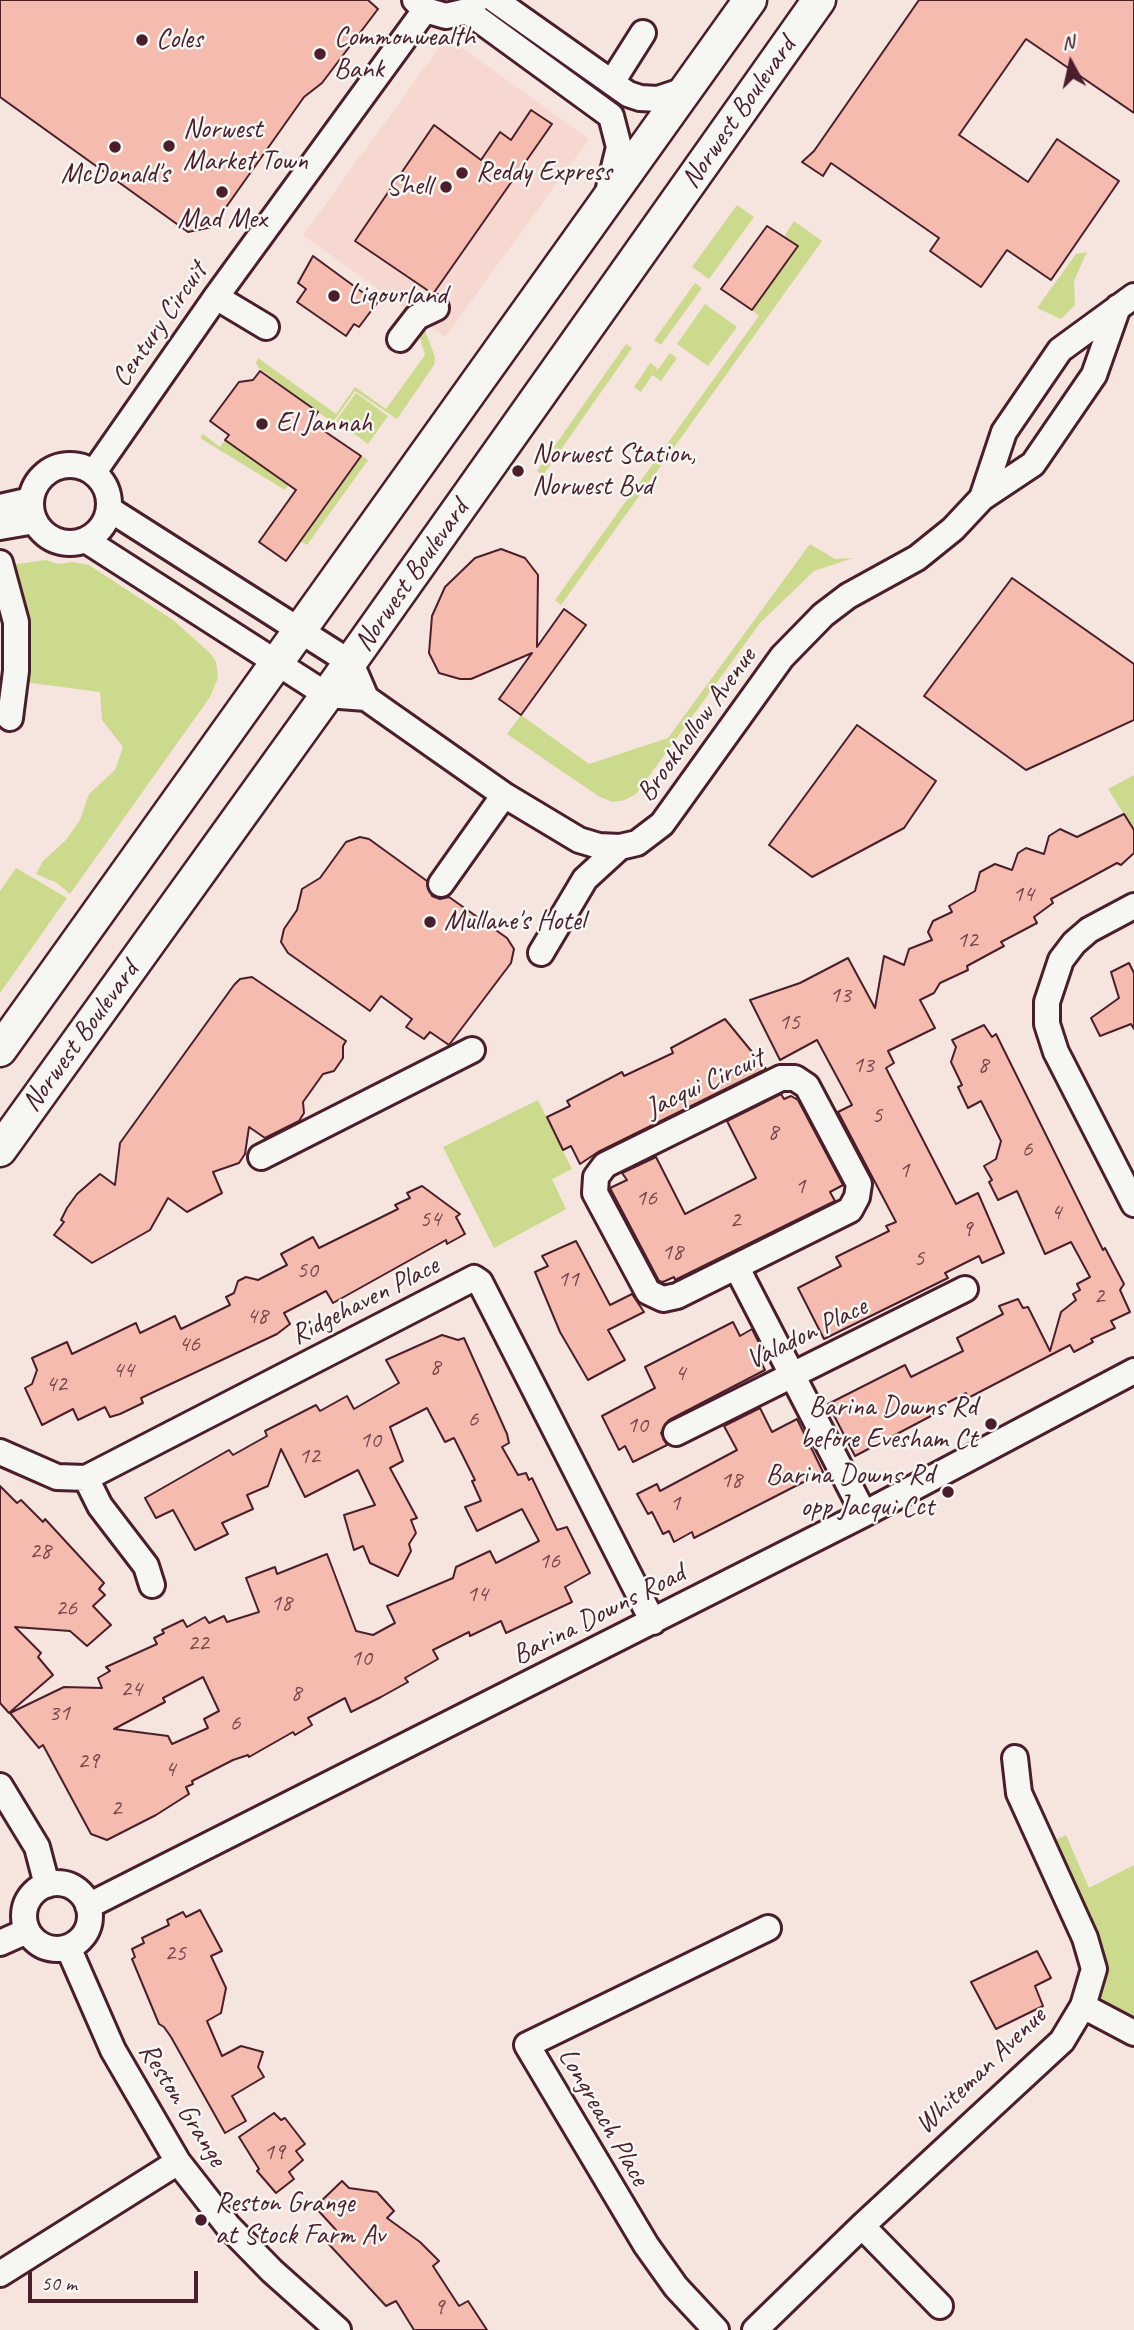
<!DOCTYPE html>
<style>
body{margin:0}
#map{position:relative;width:1134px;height:2330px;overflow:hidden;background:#f6e4de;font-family:Caveat,sans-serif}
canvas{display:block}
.north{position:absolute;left:1036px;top:28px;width:70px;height:70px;-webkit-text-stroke:5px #f6f6f2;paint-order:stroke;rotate:352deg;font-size:19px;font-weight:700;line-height:28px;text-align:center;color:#4a1f2b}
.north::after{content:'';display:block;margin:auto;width:24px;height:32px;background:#4a1f2b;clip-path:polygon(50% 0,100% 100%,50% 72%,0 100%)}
.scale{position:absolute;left:28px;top:2271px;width:170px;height:32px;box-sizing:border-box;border:4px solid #4a1f2b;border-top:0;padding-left:9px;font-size:21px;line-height:24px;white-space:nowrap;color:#4a1f2b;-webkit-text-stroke:5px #f6f6f2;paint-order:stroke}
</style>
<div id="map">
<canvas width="1134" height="2330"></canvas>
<div class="north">N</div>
<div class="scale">50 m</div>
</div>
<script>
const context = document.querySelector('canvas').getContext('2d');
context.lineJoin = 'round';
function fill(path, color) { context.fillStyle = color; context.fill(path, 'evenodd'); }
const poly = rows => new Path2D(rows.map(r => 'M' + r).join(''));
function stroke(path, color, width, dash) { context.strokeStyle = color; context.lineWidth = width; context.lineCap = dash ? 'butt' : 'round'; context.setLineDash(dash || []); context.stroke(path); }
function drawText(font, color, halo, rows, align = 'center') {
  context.font = font + ' Caveat,sans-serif'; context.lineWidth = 5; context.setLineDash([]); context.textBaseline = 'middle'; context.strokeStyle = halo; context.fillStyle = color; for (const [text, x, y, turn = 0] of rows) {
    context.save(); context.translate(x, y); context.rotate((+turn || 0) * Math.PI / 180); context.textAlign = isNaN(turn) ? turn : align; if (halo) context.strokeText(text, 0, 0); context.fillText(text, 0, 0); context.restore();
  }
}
fill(poly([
 [447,37,589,139,445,337,303,235]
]), '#f6d8d0');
fill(poly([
 [737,205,754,217,709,279,692,267],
 [794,221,822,241,561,605,555,600,759,316,752,310,798,247,784,237],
 [1087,252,1074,281,1075,305,1061,319,1037,308,1076,254],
 [695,283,702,288,661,345,654,340],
 [705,304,737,327,708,366,677,344],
 [424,328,435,357,434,365,397,419,355,391,285,490,200,438,203,434,220,447,225,440,284,481,329,420,259,368,256,363,258,358,336,414,355,387,386,409,425,355,419,335],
 [626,344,632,348,543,475,537,471],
 [670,353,677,358,661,381,652,375,641,392,634,387,650,363,657,368,656,372],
 [356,393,388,416,368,444,336,421],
 [362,456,368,460,307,545,301,542],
 [810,544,835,559,853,558,814,571,760,623,636,794,625,800,613,802,600,797,507,734,521,715,589,764,668,738],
 [46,560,58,564,73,562,89,565,173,620,210,653,216,662,218,678,210,697,70,894,57,883,36,874,43,861,66,840,80,820,89,794,115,770,123,747,102,720,100,692,24,682,11,565],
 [1134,775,1134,830,1108,789],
 [16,868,67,898,0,993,0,891],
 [538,1100,572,1169,552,1179,566,1209,494,1248,443,1147],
 [1066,1835,1089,1888,1134,1865,1134,2020,1096,2001,1049,1843]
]), '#ccda8d');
const building = poly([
 [0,0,368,0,378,9,322,83,304,97,212,227,188,232,0,97,0,0],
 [919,0,1134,0,1134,113,1026,39,959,135,1028,182,1057,139,1119,181,1051,280,1007,250,981,287,930,251,939,238,831,163,823,176,802,162,814,151,919,0],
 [531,110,552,124,433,294,355,241,434,125,481,160,500,132,511,140,531,110],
 [767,226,798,246,752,310,721,289,767,226],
 [313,256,377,303,359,327,354,324,346,336,297,302,306,289,298,283,313,256],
 [260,371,318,412,311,422,361,456,286,561,259,542,296,490,225,440,229,435,210,421,239,382,253,380,260,371],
 [501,549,525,558,538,575,537,647,564,609,586,625,521,715,499,699,532,653,471,679,460,679,439,673,429,653,432,616,445,587,475,558,501,549],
 [1012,578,1134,664,1134,720,1026,770,924,696,1012,578],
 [857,725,936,781,904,828,812,877,769,845,857,725],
 [1124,814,1134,830,1134,853,1121,865,1117,863,1051,899,1053,903,1034,917,1037,923,1001,942,1004,946,967,966,968,970,940,983,934,993,920,1000,935,1028,888,1051,894,1063,886,1068,956,1204,978,1193,1004,1253,982,1263,979,1256,945,1273,948,1278,824,1339,798,1288,841,1266,836,1257,889,1231,886,1226,896,1222,838,1112,852,1105,817,1040,780,1060,750,1000,800,983,848,958,875,1008,884,956,904,965,909,949,932,940,928,932,933,921,952,912,949,906,975,891,980,872,995,864,1012,870,1018,853,1026,848,1044,854,1049,836,1060,829,1077,837,1124,814],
 [360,837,369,839,427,881,432,896,440,899,449,897,507,938,514,949,511,963,449,1045,430,1032,424,1039,406,1027,412,1019,381,996,370,1011,288,953,281,942,284,929,297,910,302,889,320,878,346,842,360,837],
 [1129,963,1134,973,1134,1029,1131,1024,1100,1036,1091,1018,1119,998,1111,972,1129,963],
 [252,977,346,1041,343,1046,343,1058,334,1071,323,1074,303,1102,304,1113,299,1121,265,1138,249,1127,245,1154,239,1163,213,1172,222,1193,187,1212,168,1198,150,1230,92,1263,54,1235,64,1222,61,1220,67,1208,77,1194,100,1174,115,1185,120,1143,234,985,240,979,252,977],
 [725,1019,766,1069,598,1152,580,1164,571,1146,563,1150,547,1117,570,1106,567,1101,622,1072,624,1076,673,1053,671,1048,725,1019],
 [984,1025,992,1037,996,1034,1103,1250,1105,1248,1124,1284,1120,1290,1130,1312,1111,1321,1115,1328,1091,1339,1093,1342,1074,1352,1070,1345,968,1398,966,1393,930,1412,931,1416,855,1456,828,1404,905,1365,911,1377,963,1351,957,1338,1003,1314,999,1306,1018,1299,1023,1308,1028,1307,1050,1351,1061,1312,1076,1300,1073,1294,1080,1290,1077,1284,1090,1277,1071,1242,1045,1254,1017,1191,998,1200,989,1182,992,1180,984,1166,996,1159,1001,1141,981,1101,968,1108,958,1087,962,1085,951,1062,956,1047,952,1040,984,1025],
 [781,1094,784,1099,791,1096,798,1100,843,1185,830,1192,835,1201,675,1280,674,1277,663,1282,659,1281,610,1188,627,1180,622,1173,656,1157,685,1214,756,1178,727,1121,781,1094],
 [422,1186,460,1214,456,1217,465,1234,447,1244,446,1240,333,1303,326,1291,284,1313,290,1324,277,1334,141,1398,143,1403,120,1414,110,1417,105,1407,78,1420,73,1409,42,1425,25,1388,32,1384,37,1370,32,1358,67,1342,72,1354,136,1323,140,1333,175,1316,181,1329,230,1305,226,1297,234,1293,238,1281,246,1277,258,1280,287,1265,281,1254,313,1237,319,1248,398,1209,395,1205,410,1198,407,1193,422,1186],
 [576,1241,610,1305,632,1294,644,1312,608,1330,625,1360,588,1380,560,1332,535,1272,548,1266,542,1256,576,1241],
 [733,1322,740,1336,752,1329,766,1357,760,1360,765,1370,669,1420,661,1433,667,1445,633,1462,625,1446,619,1450,602,1416,655,1388,645,1367,733,1322],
 [442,1335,458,1340,464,1338,507,1434,509,1443,502,1447,518,1475,526,1473,529,1480,532,1478,557,1530,567,1527,590,1573,565,1587,572,1602,506,1633,501,1621,470,1636,469,1632,433,1650,438,1659,405,1678,408,1682,381,1697,351,1712,345,1698,308,1718,312,1725,295,1735,293,1732,249,1757,248,1755,233,1760,192,1781,193,1784,186,1787,189,1794,156,1815,107,1840,91,1834,43,1745,39,1748,10,1713,64,1687,102,1688,98,1678,110,1671,106,1667,157,1644,154,1638,164,1633,162,1630,183,1620,187,1627,205,1617,209,1623,224,1616,227,1622,259,1612,246,1578,275,1567,277,1574,327,1554,356,1631,373,1635,395,1623,387,1606,453,1578,456,1567,490,1551,496,1563,539,1541,522,1509,477,1531,465,1507,481,1501,472,1481,475,1480,454,1438,445,1442,427,1408,390,1427,403,1461,390,1468,417,1518,411,1520,416,1533,409,1544,411,1551,398,1576,370,1563,363,1546,354,1550,344,1515,375,1505,358,1470,305,1497,281,1449,268,1486,247,1495,253,1509,222,1523,228,1534,195,1550,173,1510,156,1518,145,1498,229,1450,233,1455,267,1436,265,1431,316,1405,320,1411,347,1396,354,1409,399,1383,386,1360,442,1335],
 [203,1677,219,1711,204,1719,208,1728,172,1744,168,1736,114,1729,165,1702,163,1698,203,1677],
 [760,1408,772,1432,797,1419,823,1472,694,1538,692,1532,674,1542,669,1531,663,1534,652,1512,648,1514,637,1494,657,1484,660,1491,737,1450,724,1426,760,1408],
 [0,1486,17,1503,21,1500,43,1522,45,1519,104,1583,99,1589,105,1595,93,1606,111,1625,87,1646,70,1631,15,1627,41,1653,38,1657,53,1675,9,1713,0,1703,0,1486],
 [200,1910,222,1951,211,1956,226,1988,221,2013,207,2021,222,2056,241,2046,263,2052,258,2067,264,2077,232,2096,246,2121,225,2133,171,2037,164,2027,159,2024,132,1959,135,1957,132,1949,144,1943,142,1938,169,1925,167,1920,183,1912,186,1917,200,1910],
 [1037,1951,1051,1978,1035,1986,1043,2006,996,2029,971,1982,1037,1951],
 [274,2113,281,2120,285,2118,305,2144,296,2151,303,2160,289,2172,294,2179,276,2193,257,2171,259,2169,239,2137,274,2113],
 [342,2181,349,2188,377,2192,394,2211,387,2218,420,2242,439,2261,433,2266,459,2306,468,2301,487,2330,414,2330,396,2301,386,2306,325,2240,336,2230,315,2207,342,2181]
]);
fill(building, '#f5bbae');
stroke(building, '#4a1f2b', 2);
const minor = poly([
 [415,0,425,10,446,16,467,11,477,0],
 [495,0,628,94,640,98,658,99,685,90],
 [467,11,611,116,619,147,609,188],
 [612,82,643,33],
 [216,297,266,327],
 [400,339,417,317,436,308],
 '31 504a39 39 0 1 1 78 0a39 39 0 1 1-78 0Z',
 [94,472,216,297,425,10],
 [982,498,1004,432,1060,350,1134,296],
 [0,507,31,500],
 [109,509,351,663,366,698,504,795,579,840,599,846,620,847,637,843,662,824,782,657,823,615,848,596,917,558,953,529,982,498,1033,464,1094,375,1118,307],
 [0,527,35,521],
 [87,541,327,695,366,698],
 [0,563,16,622,16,671,10,718],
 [441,884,504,795],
 [1134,906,1089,930,1074,943,1061,960,1047,1002,1047,1024,1056,1052,1134,1204],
 [541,953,585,879,620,847],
 [781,1078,795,1078,807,1086,859,1184,857,1197,850,1210,677,1296,663,1299,648,1292,595,1193,596,1177,605,1165,781,1078],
 [261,1157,472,1050],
 [737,1268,864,1514],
 [676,1433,965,1289],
 [0,1452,57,1477,86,1478,474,1278,480,1282,653,1622],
 [86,1478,100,1506,146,1566,152,1585],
 [0,1786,37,1847,47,1885],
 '24 1916a33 33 0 1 1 66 0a33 33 0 1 1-66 0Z',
 [88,1906,864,1514,1134,1371],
 [0,1943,27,1931],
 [68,1947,113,2050,178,2162,228,2226,272,2271,338,2330],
 [1083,2006,1134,2033],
 [862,2226,940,2306],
 [0,2274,178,2162],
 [716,2330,676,2287,646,2245,527,2045,768,1928],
 [755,2330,862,2226,1062,2041,1083,2006,1094,1969,1085,1938,1019,1793,1015,1758]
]);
const major = poly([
 [0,1050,750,0],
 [0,1150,327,695,819,0]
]);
stroke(minor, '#4a1f2b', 30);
stroke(major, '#4a1f2b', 37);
stroke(minor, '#f6f6f2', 24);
stroke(major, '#f6f6f2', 32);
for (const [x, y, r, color] of [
 [142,40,7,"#4a1f2b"],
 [320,54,7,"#4a1f2b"],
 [169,146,7,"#4a1f2b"],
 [115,147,7,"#4a1f2b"],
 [462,173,7,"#4a1f2b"],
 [446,187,7,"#4a1f2b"],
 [222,192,7,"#4a1f2b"],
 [334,296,7,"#4a1f2b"],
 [262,424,7,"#4a1f2b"],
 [518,471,7,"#4a1f2b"],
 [430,922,7,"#4a1f2b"],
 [991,1424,7,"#4a1f2b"],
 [948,1492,7,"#4a1f2b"],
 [201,2220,7,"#4a1f2b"]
]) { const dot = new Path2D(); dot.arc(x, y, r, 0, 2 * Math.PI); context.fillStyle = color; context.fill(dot); stroke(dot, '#f6f6f2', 2.5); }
drawText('24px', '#75464c', null, [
 ["14",1023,895],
 ["12",967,941],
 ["13",840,996],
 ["15",789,1023],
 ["13",863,1066],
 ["8",983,1066],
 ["5",877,1116],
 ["8",773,1133],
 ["6",1027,1150],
 ["1",904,1171],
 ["1",800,1187],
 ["16",646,1199],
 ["4",1056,1213],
 ["54",430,1220],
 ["2",735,1221],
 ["9",967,1230],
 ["18",672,1253],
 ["5",919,1259],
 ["50",307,1271],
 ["11",568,1280],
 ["2",1099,1297],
 ["48",257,1317],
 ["46",189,1345],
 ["8",435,1368],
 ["44",123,1371],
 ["4",680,1374],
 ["42",56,1385],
 ["6",473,1420],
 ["10",637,1426],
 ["10",370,1441],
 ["12",309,1457],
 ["18",731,1481],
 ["1",675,1504],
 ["28",40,1552],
 ["16",549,1562],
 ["14",477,1595],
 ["18",281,1604],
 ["26",66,1609],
 ["22",198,1644],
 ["10",361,1659],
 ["24",131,1690],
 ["8",296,1694],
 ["31",59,1714],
 ["6",235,1724],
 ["29",88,1762],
 ["4",170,1770],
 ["2",116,1809],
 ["25",175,1954],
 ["19",274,2153],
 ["9",439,2308]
]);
drawText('28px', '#4a1f2b', '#f6f6f2', [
 ["Commonwealth",334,38],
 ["Bank",334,70],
 ["Coles",156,40],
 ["Norwest",183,130],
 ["Market Town",183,162],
 ["Reddy Express",476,173],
 ["McDonald's",115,175,"center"],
 ["Shell",432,187,"right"],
 ["Mad Mex",222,220,"center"],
 ["Liqourland",348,296],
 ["El Jannah",276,424],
 ["Norwest Station,",532,455],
 ["Norwest Bvd",532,487],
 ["Mullane's Hotel",444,922],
 ["Barina Downs Rd",977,1408,"right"],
 ["before Evesham Ct",977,1440,"right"],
 ["Barina Downs Rd",934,1476,"right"],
 ["opp Jacqui Cct",934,1508,"right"],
 ["Reston Grange",215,2204],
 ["at Stock Farm Av",215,2236]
], 'left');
drawText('28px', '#4a1f2b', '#f6f6f2', [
 ["Norwest Boulevard",739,113,-55],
 ["Century Circuit",160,325,-55],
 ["Norwest Boulevard",412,576,-55],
 ["Brookhollow Avenue",697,725,-54],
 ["Norwest Boulevard",81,1037,-54],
 ["Jacqui Circuit",705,1084,-25],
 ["Ridgehaven Place",365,1301,-27],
 ["Valadon Place",807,1334,-26],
 ["Barina Downs Road",599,1615,-27],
 ["Whiteman Avenue",981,2071,-44],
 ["Reston Grange",182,2105,58],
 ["Longreach Place",603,2117,60]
]);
</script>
